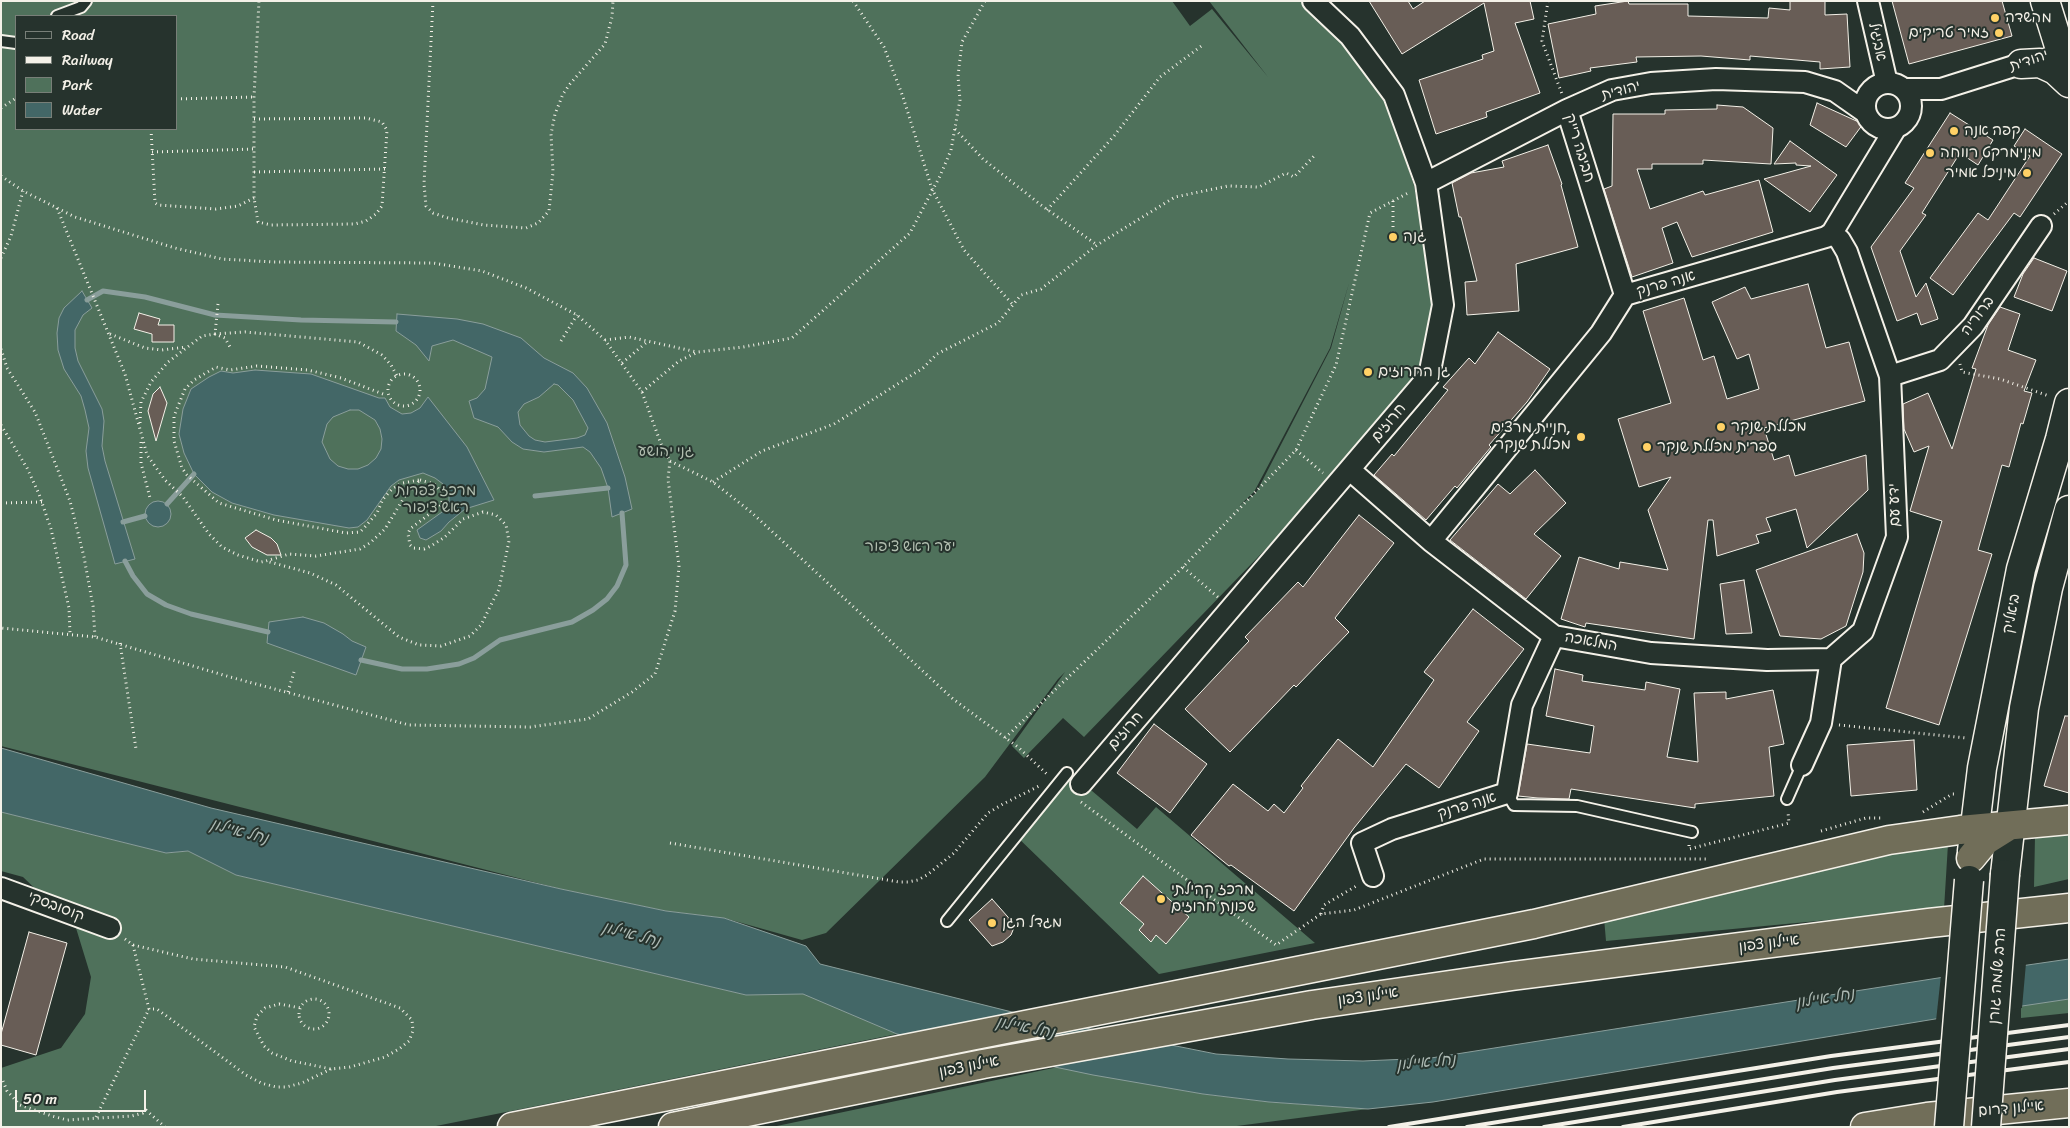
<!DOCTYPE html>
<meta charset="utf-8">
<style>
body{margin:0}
#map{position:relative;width:2070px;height:1128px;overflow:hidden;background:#26332d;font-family:Sriracha,sans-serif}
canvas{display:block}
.frame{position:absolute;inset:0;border:2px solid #f4f1e8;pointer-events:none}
.legend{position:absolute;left:15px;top:15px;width:162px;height:115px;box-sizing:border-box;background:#26332d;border:1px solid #787f78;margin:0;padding:6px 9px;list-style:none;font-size:15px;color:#f4f1e8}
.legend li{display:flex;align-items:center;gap:10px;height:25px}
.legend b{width:25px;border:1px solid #787f78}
.scale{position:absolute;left:15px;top:1090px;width:131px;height:22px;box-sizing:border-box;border:2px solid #f4f1e8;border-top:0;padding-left:6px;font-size:15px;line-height:18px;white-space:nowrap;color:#f4f1e8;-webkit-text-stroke:4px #26332d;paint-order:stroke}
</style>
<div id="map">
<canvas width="2070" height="1128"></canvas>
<div class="frame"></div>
<ul class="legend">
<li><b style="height:6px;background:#26332d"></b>Road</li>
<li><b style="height:6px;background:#f4f1e8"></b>Railway</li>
<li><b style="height:14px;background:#4f715b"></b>Park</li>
<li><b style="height:14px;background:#436767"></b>Water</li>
</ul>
<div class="scale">50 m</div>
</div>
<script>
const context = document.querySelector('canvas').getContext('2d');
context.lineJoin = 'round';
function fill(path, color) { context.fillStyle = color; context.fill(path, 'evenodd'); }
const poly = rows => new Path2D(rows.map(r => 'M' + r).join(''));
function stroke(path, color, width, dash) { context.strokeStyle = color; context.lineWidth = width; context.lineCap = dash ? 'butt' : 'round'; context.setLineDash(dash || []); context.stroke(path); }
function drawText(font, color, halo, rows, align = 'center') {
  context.font = font + ' Sriracha,"Playpen Sans Hebrew",sans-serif'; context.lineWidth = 4; context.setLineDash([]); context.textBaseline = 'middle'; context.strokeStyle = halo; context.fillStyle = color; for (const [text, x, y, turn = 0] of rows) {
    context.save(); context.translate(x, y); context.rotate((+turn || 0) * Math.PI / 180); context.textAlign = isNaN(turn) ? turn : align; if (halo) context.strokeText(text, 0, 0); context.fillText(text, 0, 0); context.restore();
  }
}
fill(poly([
 [1,1,1172,1,1190,26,1212,9,1268,77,1209,1,1306,1,1348,42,1386,97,1414,186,1434,303,1425,358,1411,385,1346,466,1084,737,1063,718,1024,758,1012,746,1065,672,1058,679,985,777,826,933,802,940,724,918,666,911,561,889,1,746],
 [16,16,176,16,176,129,16,129],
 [1349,283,1331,348,1256,493,1239,506,1254,492,1330,348],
 [1072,774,1137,829,1156,807,1315,943,1159,974,1014,834],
 [1,812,166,853,188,851,236,875,746,995,803,993,897,1034,431,1127,1,1127,1,1068,61,1048,85,1014,91,977,76,928,23,877,1,871],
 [2069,832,2069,879,2034,887,2035,836],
 [1948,844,1944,909,1606,941,1604,918,1852,860],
 [2069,999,2069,1013,2021,1018,2021,1005],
 [1058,1067,1203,1094,1269,1102,1368,1109,1229,1127,772,1127]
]), '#4f715b');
const water = poly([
 [82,291,92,308,83,315,75,330,75,348,78,361,102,409,104,421,102,446,105,461,135,559,115,564,88,468,86,451,89,428,85,410,81,396,64,369,58,350,57,333,59,318,64,308,82,291],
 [397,314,457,319,483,324,521,338,544,358,573,373,587,388,607,423,625,477,632,509,612,517,608,488,601,468,590,452,583,447,544,452,523,449,512,442,498,427,474,418,469,401,477,398,485,389,492,357,453,340,432,346,429,361,416,345,396,331,397,314],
 [554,384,558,385,573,400,588,428,585,435,577,438,545,442,535,440,529,436,520,425,518,412,524,404,539,397,554,384],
 [255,370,311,374,379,398,385,398,390,407,402,414,411,413,420,408,428,397,467,447,494,500,465,509,449,522,441,531,426,540,420,538,417,530,449,507,449,496,443,484,435,478,423,473,399,480,391,486,367,520,358,527,349,528,274,515,232,503,212,492,194,474,184,453,179,434,183,409,191,389,209,377,221,371,233,373,255,370],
 [350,410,359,410,375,420,380,429,382,439,381,449,376,458,368,465,358,469,348,469,338,466,330,459,322,442,327,424,333,417,350,410],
 '145 514a13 13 0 1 1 26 0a13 13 0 1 1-26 0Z',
 [303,617,324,623,343,634,352,641,366,647,356,675,267,643,269,622,303,617],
 [1,748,211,808,561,889,666,911,724,918,806,946,820,964,1036,1018,1216,1054,1288,1059,1363,1061,1431,1058,1938,978,2069,959,2069,999,1935,1019,1433,1102,1368,1109,1269,1102,1203,1094,1093,1075,897,1034,803,994,746,995,236,875,188,851,166,853,1,812,1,748]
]);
fill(water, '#436767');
stroke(water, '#8a9e9b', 1);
fill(poly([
 [2026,963,2022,1008,1936,1021,1941,975]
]), '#26332d');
stroke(poly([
 [87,300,103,291,145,297,215,315,301,320,396,322],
 [535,496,608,488],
 [167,504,194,474],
 [123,522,145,516],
 [125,561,133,576,147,594,166,605,191,614,268,632],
 [361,660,402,669,427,669,459,664,474,658,500,640,572,622,593,610,607,599,617,586,626,565,622,513]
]), '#8a9e9b', 5);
const building = poly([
 [1369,1,1408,1,1413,9,1425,1,1530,1,1534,19,1515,23,1540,93,1486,112,1487,117,1436,134,1419,80,1483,59,1482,55,1494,51,1484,3,1402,54,1369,1],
 [1628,1,1629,4,1688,4,1688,16,1768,18,1769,8,1790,10,1790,1,1825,1,1825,15,1847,14,1850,67,1820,69,1820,62,1750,56,1750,60,1701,56,1636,57,1637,62,1590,68,1591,71,1559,78,1548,24,1596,14,1595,6,1628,1],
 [1892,1,2002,1,2012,36,1909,64,1892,1],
 [1817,103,1863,124,1846,147,1810,125,1817,103],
 [1717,105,1743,107,1773,128,1771,164,1703,160,1703,164,1652,164,1652,169,1637,169,1650,209,1703,191,1705,195,1759,180,1773,232,1692,257,1677,222,1662,228,1673,263,1632,277,1604,189,1612,186,1613,114,1665,114,1665,110,1717,109,1717,105],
 [1950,113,1993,140,1978,165,1960,153,1922,213,1926,215,1900,251,1916,297,1926,283,1938,319,1921,325,1917,313,1897,321,1871,247,1914,188,1905,183,1950,113],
 [2025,129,2062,154,2020,217,2014,213,1953,295,1930,278,1978,213,1988,220,2030,156,2014,146,2025,129],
 [1790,141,1837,175,1810,212,1764,179,1811,166,1796,165,1796,163,1774,164,1790,141],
 [1548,145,1562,184,1561,185,1578,247,1516,264,1519,311,1467,315,1465,282,1477,281,1461,217,1459,217,1452,183,1471,173,1504,167,1502,161,1548,145],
 [2034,258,2067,271,2052,311,2014,297,2023,274,2034,258],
 [1808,284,1826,348,1849,342,1865,401,1764,428,1774,460,1789,455,1795,476,1866,455,1868,490,1807,548,1796,509,1766,518,1771,531,1756,535,1759,543,1717,556,1713,520,1708,520,1694,639,1586,623,1585,627,1561,619,1579,557,1619,569,1620,562,1668,570,1648,510,1671,477,1639,487,1618,419,1671,403,1643,311,1684,298,1703,360,1714,356,1727,399,1759,389,1749,354,1737,359,1712,302,1745,287,1751,299,1808,284],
 [2000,307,2020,314,2008,350,2036,360,2024,391,2032,393,2023,424,2021,423,2009,467,2002,465,1978,550,1992,554,1939,725,1886,708,1942,521,1910,511,1929,446,1914,452,1904,429,1903,404,1928,393,1952,449,1976,369,1972,368,1988,325,2000,307],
 [139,313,160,319,158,325,174,325,174,342,152,342,152,334,134,329,139,313],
 [1498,332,1550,369,1527,402,1489,445,1491,447,1457,488,1455,486,1426,520,1374,475,1392,454,1394,456,1448,390,1443,387,1469,358,1475,364,1498,332],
 [160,387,167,403,156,441,148,411,153,394,160,387],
 [1535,470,1566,503,1534,534,1561,556,1526,599,1450,540,1498,484,1510,494,1535,470],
 [1359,515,1394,543,1335,618,1349,632,1296,687,1294,685,1230,752,1185,709,1249,641,1245,637,1298,582,1303,587,1359,515],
 [256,530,271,538,277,544,281,555,267,555,252,547,245,538,256,530],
 [1857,534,1864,553,1863,572,1846,626,1821,639,1780,636,1756,570,1857,534],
 [1744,580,1752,633,1726,634,1720,584,1744,580],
 [1473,609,1524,649,1467,722,1479,731,1439,788,1406,764,1354,828,1294,911,1231,865,1229,866,1191,835,1233,784,1268,811,1274,804,1284,813,1303,788,1301,786,1338,739,1373,767,1434,680,1424,672,1473,609],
 [1555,669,1583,675,1582,681,1645,690,1646,682,1680,689,1667,757,1698,762,1694,693,1726,692,1726,699,1773,690,1784,744,1769,747,1774,796,1695,804,1695,808,1571,789,1569,799,1538,798,1518,796,1527,744,1590,753,1594,726,1546,716,1555,669],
 [2065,716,2069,716,2069,793,2044,786,2065,716],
 [1154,724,1207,764,1170,813,1117,773,1154,724],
 [1914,740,1917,790,1851,796,1847,745,1914,740],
 [1143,876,1189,917,1166,944,1156,935,1151,942,1139,930,1144,924,1120,903,1143,876],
 [992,899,1015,925,1011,935,1003,942,992,946,969,920,992,899],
 [29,932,67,943,36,1055,1,1045,1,1034,29,932]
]);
fill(building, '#685d56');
stroke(building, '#f4f1e8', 1);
const service = poly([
 [57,16,81,7,86,1],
 [1,41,16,43],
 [1507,793,1514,805,1577,806,1692,832],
 [1787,799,1802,765],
 [947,921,1067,773]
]);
const minor = poly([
 [1868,1,1887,83],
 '1865 106a23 23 0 1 1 46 0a23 23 0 1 1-46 0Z',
 [1904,89,1941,89,2033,60],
 [1567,110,1625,295],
 [1426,183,1567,110,1612,90,1651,83,1716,79,1805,82,1835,91,1865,112],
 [1890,376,1940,360,1973,326,2041,226],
 [1350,470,1431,541,1554,636,1651,653,1767,660,1831,659],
 [1431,541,1601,333,1625,295,1826,237,1832,233,1895,129],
 [1802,765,1821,723,1831,659,1863,631,1897,537,1890,376,1847,252,1840,240,1832,233],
 [1081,784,1429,376,1443,305,1426,183,1394,95,1350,36,1313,1],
 [1373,876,1362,843,1392,829,1507,793,1522,705,1554,636],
 [1,888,110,928]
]);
const secondary = poly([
 [2045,1,2069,78],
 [2021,64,2040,63,2055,70,2069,83],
 [1972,851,1982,768,2021,569,2060,439,2069,403],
 [2005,874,2024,708,2048,588,2069,510]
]);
const motorway = poly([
 [1971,858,1985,841,2009,826],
 [512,1127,1534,924,1889,840,1960,830,2069,820],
 [673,1127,983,1064,1312,1005,1512,976,1929,923,2069,908],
 [1865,1127,1927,1117,2069,1103]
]);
stroke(service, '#f4f1e8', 14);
stroke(minor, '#f4f1e8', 24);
stroke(secondary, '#f4f1e8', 31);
stroke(motorway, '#f4f1e8', 31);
stroke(poly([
 [433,1,424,184,426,206,433,213,448,218,484,225,526,228,538,223,549,211,553,172,551,134,555,114,563,94,570,84,605,44,612,17,613,1],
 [853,1,884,47,903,97,932,189,942,208,964,250,1013,305],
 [1548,1,1542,41,1562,94],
 [176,99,254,97],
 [1,108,16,98],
 [254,119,366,118,382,122,387,130,382,206,376,214,366,221,355,224,271,225,258,222,254,198,254,97,259,1],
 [151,129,155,203,158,205,216,209,238,206,254,198],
 [955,129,983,159,1041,205,1097,245],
 [152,152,255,149],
 [254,172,385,169],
 [1,176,23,191,75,217,175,248,222,259,273,262,433,263,482,271,526,288,577,315,605,340,642,392,661,444,670,461,668,479,679,566,675,611,655,674,632,692,588,719,530,727,409,725,230,677,95,637,1,628],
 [1393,201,1393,234],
 [57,208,125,374,147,455,165,480,183,497,209,534,222,547,238,555,261,562,266,561],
 [1047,210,1114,136,1160,77,1204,44],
 [2054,214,2069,201],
 [1,258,11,236,23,191],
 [218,304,215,334,245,332,358,342,382,355,391,365,397,376],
 [110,334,145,348,162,350,186,347],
 [605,340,629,337,697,352],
 [561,341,577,315],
 [1,349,7,368,35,412,70,501,84,557,93,606,95,637],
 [622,363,647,342],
 [1960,364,1962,372,2000,379,2049,396],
 '388 390a16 16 0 1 1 32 0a16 16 0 1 1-32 0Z',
 [642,392,679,361,698,352,743,347,792,338,910,233,940,176,951,150,960,100,958,76,962,42,985,1],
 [383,394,341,378,308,370,257,366,230,370,216,367,194,380,185,389,174,416,174,441,182,468,187,475,219,503,276,520,346,533,360,532,364,528,377,513,383,499,393,488,403,483,419,480],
 [140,423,141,402,151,382,168,362,202,336,215,334,225,338,230,347],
 [1,425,27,468,39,494,51,529,69,608,70,634],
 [141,442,141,463,150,498],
 [1296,450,1323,473],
 [670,461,713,482,751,512,953,699,1018,747,1049,776],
 [420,480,434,484,441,491,443,498,441,505,410,529,408,534,410,545,413,548,424,549,431,546,445,537,463,519,483,512,496,515,506,525,509,541,499,589,481,625,470,636,441,646,419,645,399,637,336,585,310,573,266,561,289,554,316,556,360,549,370,543,385,529,405,496,420,480],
 [713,482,762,451,834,424,923,368,937,354,998,323,1021,295,1041,289,1097,245,1175,197,1228,186,1259,187,1286,173,1294,177,1315,155],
 [1,503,42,502],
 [1183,567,1219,598],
 [120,643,136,749],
 [288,692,294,672],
 [1839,725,1966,738,1966,737],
 [1005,738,1183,567,1296,450,1336,365,1370,213,1410,192],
 [1081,802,1276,945,1321,914,1354,910,1484,859,1706,859],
 [1923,812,1952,794,1957,794],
 [1821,831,1866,818,1881,818],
 [670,843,899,882,908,882,918,880,927,875,954,853,988,813,1003,804,1039,786],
 [1689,845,1689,849,1789,823,1788,812],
 [1321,914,1324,905,1358,885],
 [125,939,133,945,193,959,285,967,400,1008,412,1020,413,1031,409,1041,399,1049,385,1057,350,1067,331,1069,292,1061,272,1053,264,1046,254,1027,257,1016,265,1008,279,1004,301,1008],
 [133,945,149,1009,157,1009,246,1075,261,1083,276,1087,286,1087,302,1083,331,1069],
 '299 1014a15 15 0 1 1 30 0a15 15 0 1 1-30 0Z',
 [3,1081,7,1091,20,1105,52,1116,67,1120,132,1116,143,1113,146,1110,165,1127],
 [96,1117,149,1009]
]), '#f4f1e8', 3, [1, 4]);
stroke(service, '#26332d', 10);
stroke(minor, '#26332d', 20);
stroke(secondary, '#26332d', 28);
stroke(motorway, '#716e59', 28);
stroke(poly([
 [1389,1127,1831,1056,2069,1025],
 [1467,1127,1833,1068,2069,1037],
 [1544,1127,1835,1080,2069,1049],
 [1623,1127,1837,1092,2069,1062]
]), '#f4f1e8', 4);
const secondaryBridge = poly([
 [1949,1127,1969,880],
 [1986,1127,2005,874]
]);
stroke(secondaryBridge, '#f4f1e8', 31, []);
stroke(secondaryBridge, '#26332d', 28);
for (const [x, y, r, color] of [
 [1995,18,5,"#ffd166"],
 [1999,33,5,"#ffd166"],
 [1954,131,5,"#ffd166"],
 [1930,153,5,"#ffd166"],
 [2027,173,5,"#ffd166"],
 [1393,237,5,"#ffd166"],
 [1368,372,5,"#ffd166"],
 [1721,427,5,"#ffd166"],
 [1581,437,5,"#ffd166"],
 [1647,447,5,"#ffd166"],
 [1161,899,5,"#ffd166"],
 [992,923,5,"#ffd166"]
]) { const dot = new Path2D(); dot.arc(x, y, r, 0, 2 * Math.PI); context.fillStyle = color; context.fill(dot); stroke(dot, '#26332d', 2); }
drawText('15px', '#f4f1e8', '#26332d', [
 ["מהשדה",2005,18],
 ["זמיר טריקים",1989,33,"right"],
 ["קפה אנה",1964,131],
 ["מינימרקט רווחה",1940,153],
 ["מיניכל אמיר",2017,173,"right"],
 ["גנה",1403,237],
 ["גן החרוזים",1378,372],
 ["מכללת שנקר",1731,427],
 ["חניית מרצים,",1571,428,"right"],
 ["מכללת שנקר",1571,445,"right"],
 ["ספרית מכללת שנקר",1657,447],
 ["מרכז קהילתי",1171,890],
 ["שכונת חרוזים",1171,907],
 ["מגדל הגן",1002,923]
], 'left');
drawText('15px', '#f4f1e8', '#26332d', [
 ["אביגיל",1877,42,77],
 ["יהודית",2029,61,-18],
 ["יהודית",1621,91,-15],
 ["חביבה רייק",1579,148,73],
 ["אנה פרנק",1666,284,-16],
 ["ברוריה",1978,316,-53],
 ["חרוזים",1389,423,-50],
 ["ידע עם",1895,505,-92],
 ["ביאליק",2012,614,-79],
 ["המלאכה",1591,642,10],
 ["חרוזים",1126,731,-49],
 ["אנה פרנק",1467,806,-17],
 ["קוסובסקי",56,907,21],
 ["איילון צפון",1769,944,-7],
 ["הרב שלמה גורן",1998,976,-86],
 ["איילון צפון",1368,997,-8],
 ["איילון צפון",969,1067,-11],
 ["איילון דרום",2011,1109,-5]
]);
drawText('15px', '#b2beb0', '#26332d', [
 ["גני יהושע",666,452],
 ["מרכז צפרות",436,491],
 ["ראש ציפור",436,508],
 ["יער ראש ציפור",910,547]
]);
drawText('italic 16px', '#adbab4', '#26332d', [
 ["נחל איילון",239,832,15],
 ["נחל איילון",631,935,15],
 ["נחל איילון",1825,999,-9],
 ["נחל איילון",1025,1028,11],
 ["נחל איילון",1426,1063,-5]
]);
</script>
